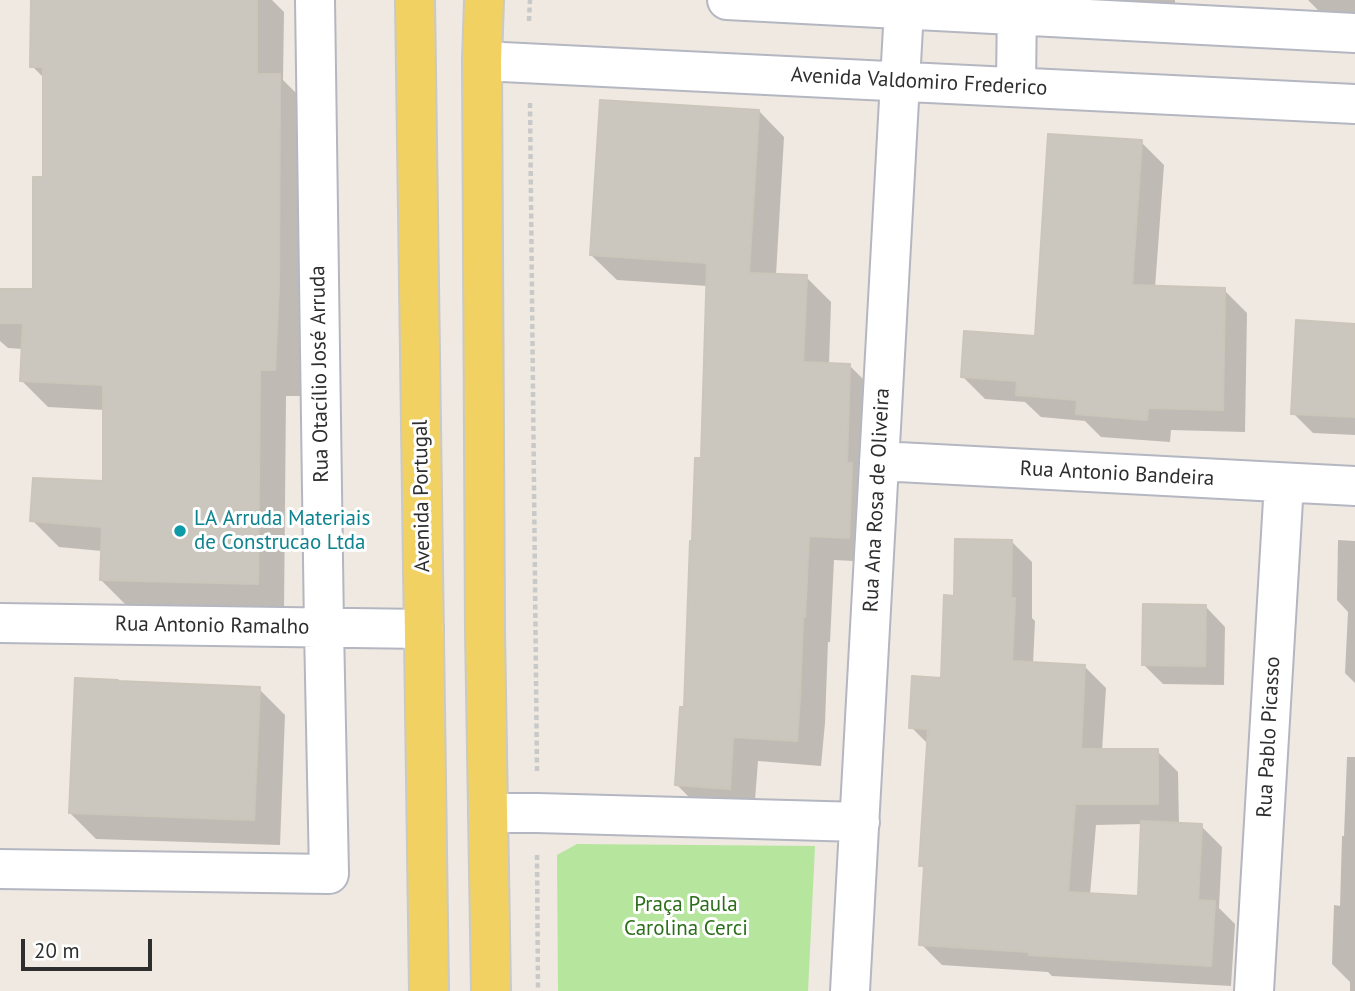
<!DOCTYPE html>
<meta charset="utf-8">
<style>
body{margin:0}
#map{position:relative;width:1355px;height:991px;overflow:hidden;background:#efe9e1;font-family:"PT Sans",sans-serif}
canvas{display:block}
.scale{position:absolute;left:21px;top:939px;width:131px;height:32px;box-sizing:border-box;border:4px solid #2e2e2e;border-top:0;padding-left:9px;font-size:21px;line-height:24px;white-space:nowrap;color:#2e2e2e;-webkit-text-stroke:5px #fff;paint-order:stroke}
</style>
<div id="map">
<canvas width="1355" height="991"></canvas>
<div class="scale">20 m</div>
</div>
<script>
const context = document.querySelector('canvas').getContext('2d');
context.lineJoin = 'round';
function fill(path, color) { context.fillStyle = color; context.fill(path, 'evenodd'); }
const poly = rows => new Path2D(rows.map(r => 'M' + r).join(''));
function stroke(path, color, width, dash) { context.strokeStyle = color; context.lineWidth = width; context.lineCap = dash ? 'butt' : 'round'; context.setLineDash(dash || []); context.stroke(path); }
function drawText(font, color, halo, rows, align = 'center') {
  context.font = font + ' "PT Sans",sans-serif'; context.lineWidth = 6; context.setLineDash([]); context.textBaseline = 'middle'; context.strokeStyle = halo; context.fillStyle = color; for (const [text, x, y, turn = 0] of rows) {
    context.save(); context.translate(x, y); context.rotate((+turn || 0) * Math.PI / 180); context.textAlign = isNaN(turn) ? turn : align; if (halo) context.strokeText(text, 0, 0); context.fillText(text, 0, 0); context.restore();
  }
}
fill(poly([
 [577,844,815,846,808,991,558,991,557,855]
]), '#b6e59e');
fill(poly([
 [33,0,272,0,284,12,283,80,306,103,305,311,301,396,286,396,284,610,128,607,101,580,102,551,59,547,32,520,105,483,105,410,48,407,21,380,23,349,8,348,0,341,0,290,35,291,45,179,45,79,32,66],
 [1085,0,1175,0,1175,6],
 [1308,0,1355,0,1355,16,1322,14],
 [759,111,784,137,776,275,806,277,831,302,829,365,850,366,875,391,873,562,834,560,830,642,828,642,825,723,821,766,758,761,754,813,702,810,677,785,686,709,694,543,702,460,708,286,617,280,591,255],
 [1141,142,1164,165,1155,288,1224,290,1247,313,1245,432,1171,430,1170,442,1101,437,1085,421,1041,417,1025,402,985,399,962,376,1036,338],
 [1355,325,1355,435,1313,433,1293,413],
 [1338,540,1355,541,1355,683,1345,673,1348,612,1337,600],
 [1011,541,1032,562,1032,618,1035,621,1033,664,1084,666,1106,688,1102,751,1157,751,1178,772,1179,825,1201,826,1222,847,1219,908,1235,924,1231,986,1052,976,1048,972,942,965,921,944,926,870,921,865,929,745,911,727,942,679,956,598],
 [1143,824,1139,898,1090,895,1096,825],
 [1206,607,1225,627,1224,685,1163,684,1143,664],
 [259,689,285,715,280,845,96,839,70,813],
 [1347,757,1355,757,1355,991,1350,991,1350,982,1332,964,1334,905,1340,906,1342,836,1344,836]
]), '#0003');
const building = poly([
 [31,0,257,0,257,74,280,74,279,283,275,370,260,370,258,584,100,580,102,527,30,521,33,478,103,481,103,385,20,381,23,323,0,323,0,289,33,289,33,177,43,177,43,67,30,67,31,0],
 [600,100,759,110,749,273,807,275,803,362,850,364,847,463,852,463,849,538,809,536,805,617,803,617,800,696,797,741,733,737,730,789,675,785,680,707,684,707,690,541,692,541,695,458,701,458,707,263,590,255,600,100],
 [1048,134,1142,140,1132,285,1225,288,1223,410,1148,408,1147,420,1076,414,1077,400,1016,395,1017,381,961,377,964,331,1035,336,1048,134],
 [1296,320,1355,324,1355,417,1291,414,1296,320],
 [955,539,1012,540,1011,598,1015,598,1012,661,1085,665,1081,749,1158,749,1158,804,1075,804,1068,892,1138,896,1141,821,1202,824,1198,900,1215,901,1211,966,1029,955,1029,952,919,945,924,866,919,866,928,729,909,728,912,676,941,678,944,595,954,596,955,539],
 [1143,604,1206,605,1205,666,1142,665,1143,604],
 [75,678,118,680,118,681,260,687,254,820,69,813,75,678]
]);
fill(building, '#cbc7bf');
stroke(building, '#cbc5ba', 2);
const minor = poly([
 [727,0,1355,33],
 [482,61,1355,104],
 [1016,87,1017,0],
 [879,461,1355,486],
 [0,623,424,629],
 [488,813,537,813,860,822],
 [0,869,329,874,324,628,315,0],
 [850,991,904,9],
 [1254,991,1284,483]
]);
const major = poly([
 [415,0,429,991],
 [484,0,482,61,485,630,491,991]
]);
stroke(minor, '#b4b7c1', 42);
stroke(major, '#c9c9c9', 42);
stroke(poly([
 [529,21,530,0],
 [530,103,537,773],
 [537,855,538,991]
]), '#c9c9c9', 4.5, [5, 3.5]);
stroke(minor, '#fff', 38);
stroke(major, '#f2d163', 38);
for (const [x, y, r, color] of [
 [180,531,7,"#0f9aa8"]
]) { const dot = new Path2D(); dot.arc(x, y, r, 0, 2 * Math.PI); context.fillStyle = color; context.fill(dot); stroke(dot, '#fff', 2.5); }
drawText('21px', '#2e2e2e', '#fff', [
 ["Avenida Valdomiro Frederico",919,82,3],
 ["Rua Otacílio José Arruda",320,374,-91],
 ["Rua Antonio Bandeira",1117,474,3],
 ["Avenida Portugal",422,496,-91],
 ["Rua Ana Rosa de Oliveira",877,500,-87],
 ["Rua Antonio Ramalho",212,626,1],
 ["Rua Pablo Picasso",1269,737,-87]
]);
drawText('21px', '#0d838f', '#fff', [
 ["LA Arruda Materiais",194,519],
 ["de Construcao Ltda",194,543]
], 'left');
drawText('21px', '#2c6e1b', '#fff', [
 ["Praça Paula",686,905],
 ["Carolina Cerci",686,929]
]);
</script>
